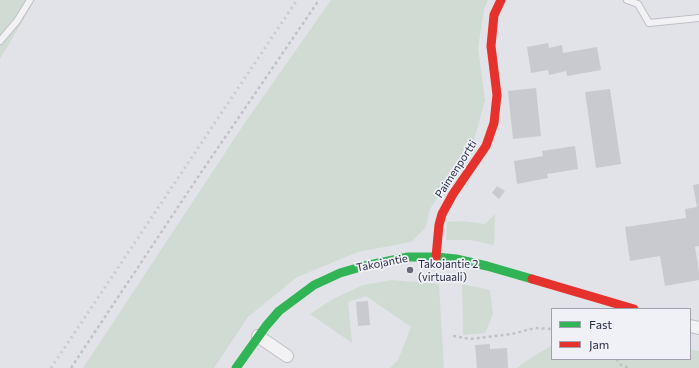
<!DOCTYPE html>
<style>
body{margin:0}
#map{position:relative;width:699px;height:368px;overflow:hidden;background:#e2e3e8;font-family:Commissioner,sans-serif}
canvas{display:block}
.legend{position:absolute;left:551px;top:308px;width:140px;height:52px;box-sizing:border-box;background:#f0f1f7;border:1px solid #a0a2af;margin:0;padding:5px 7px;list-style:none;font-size:12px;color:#282b43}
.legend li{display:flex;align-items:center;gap:8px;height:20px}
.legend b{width:20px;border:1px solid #a0a2af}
</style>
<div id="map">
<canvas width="699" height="368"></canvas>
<ul class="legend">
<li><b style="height:5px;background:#30b455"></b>Fast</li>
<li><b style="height:5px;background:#e5322d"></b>Jam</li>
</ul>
</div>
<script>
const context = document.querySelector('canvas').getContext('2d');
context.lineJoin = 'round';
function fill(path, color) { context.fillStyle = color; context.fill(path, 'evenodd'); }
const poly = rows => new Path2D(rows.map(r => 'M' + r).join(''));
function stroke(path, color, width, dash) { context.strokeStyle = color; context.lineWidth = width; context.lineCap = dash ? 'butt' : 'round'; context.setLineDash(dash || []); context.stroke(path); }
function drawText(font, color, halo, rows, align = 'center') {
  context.font = font + ' Commissioner,sans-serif'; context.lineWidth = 3.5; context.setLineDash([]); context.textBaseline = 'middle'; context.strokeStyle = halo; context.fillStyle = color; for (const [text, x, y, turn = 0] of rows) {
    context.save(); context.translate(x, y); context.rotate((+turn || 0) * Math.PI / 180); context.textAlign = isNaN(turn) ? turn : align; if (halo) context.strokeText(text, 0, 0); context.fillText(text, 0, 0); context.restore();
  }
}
fill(poly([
 [0,0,35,0,0,59],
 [331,0,488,0,484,9,478,48,485,100,473,144,430,209,426,227,411,242,358,252,297,277,248,317,214,368,83,368,244,124],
 [495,214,494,245,470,240,446,240,447,222,462,221,485,224],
 [392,280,439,284,444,368,390,368,398,360,411,327,366,296,348,302,352,343,310,314,331,300,363,285],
 [462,284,490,290,493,314,485,333,463,335],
 [552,345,552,359,690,359,690,349,699,351,699,368,517,368,526,361]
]), '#d0dbd3');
fill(poly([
 [548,43,549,48,562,45,563,53,597,47,601,70,567,76,566,71,549,75,548,70,531,73,527,47],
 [536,88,541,136,513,139,508,91],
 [610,89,621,164,596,168,585,92],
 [575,146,578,169,547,174,548,178,517,184,514,161,543,156,542,151],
 [699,184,699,246,695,247,699,271,699,280,665,286,660,256,630,261,625,227,686,218,685,209,697,207,693,185],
 [497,186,505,191,499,199,492,193],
 [368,301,370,325,358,326,356,302],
 [490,344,490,349,507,348,508,368,477,368,475,345]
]), '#c9cad0');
const lane = poly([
 [627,0,638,4,649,23,699,18],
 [0,41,17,21,30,0]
]);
const street = poly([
 [690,326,699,328],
 [258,336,287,356]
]);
stroke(lane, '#bfc0c6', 8);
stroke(street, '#bfc0c6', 14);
stroke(poly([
 [453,336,470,339,512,334,535,328,552,329],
 [616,359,621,365,629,368],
 [71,368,200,174,319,0]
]), '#c1c2c8', 2.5, [3, 3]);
stroke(lane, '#f2f2f4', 6);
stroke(street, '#f2f2f4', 12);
stroke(poly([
 [236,368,266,326,279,311,314,285,340,273,364,266,408,257,436,257,456,259,487,266,532,279]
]), '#30b455', 9);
stroke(poly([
 [436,257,439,225,442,214,453,194,486,146,494,123,497,95,491,46,494,15,501,0],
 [532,279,634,309]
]), '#e5322d', 9);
stroke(poly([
 [51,368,297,0]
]), '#cbcbcf', 3, [2, 4]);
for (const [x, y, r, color] of [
 [410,270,4,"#696b7d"]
]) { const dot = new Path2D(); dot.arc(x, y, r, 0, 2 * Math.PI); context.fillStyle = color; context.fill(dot); stroke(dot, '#f0f1f7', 1.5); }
drawText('11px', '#282b43', '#f0f1f7', [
 ["Paimenportti",456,169,-57],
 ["Takojantie",382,263,-11]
]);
drawText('11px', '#282b43', '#f0f1f7', [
 ["Takojantie 2",418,264],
 ["(virtuaali)",418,277]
], 'left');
</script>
